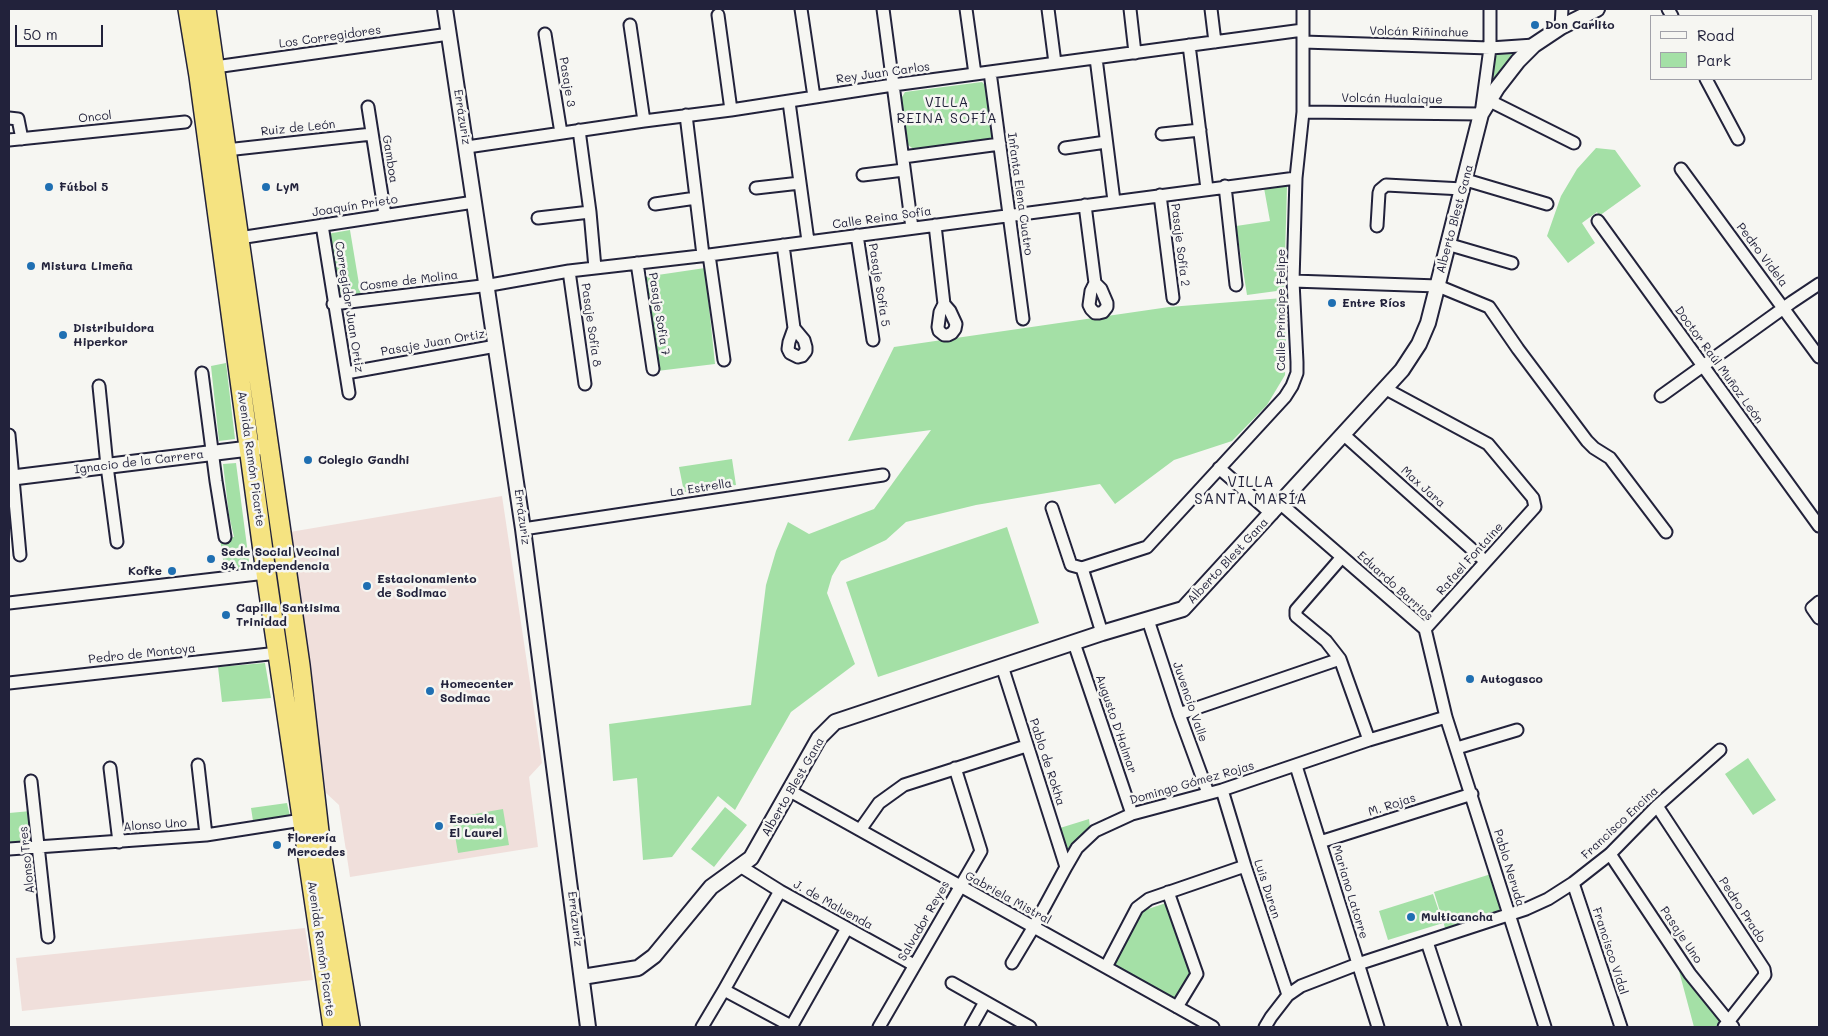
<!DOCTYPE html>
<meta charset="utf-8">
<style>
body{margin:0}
#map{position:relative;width:1828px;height:1036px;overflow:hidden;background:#f6f6f2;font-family:Mali,sans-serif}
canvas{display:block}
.frame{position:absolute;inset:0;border:10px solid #22223b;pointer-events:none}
.legend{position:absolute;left:1650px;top:15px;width:162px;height:65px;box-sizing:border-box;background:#f6f6f2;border:1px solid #a1a1a9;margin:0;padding:6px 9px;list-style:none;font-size:15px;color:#22223b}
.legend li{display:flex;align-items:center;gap:10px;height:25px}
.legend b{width:25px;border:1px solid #a1a1a9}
.scale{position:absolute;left:15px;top:25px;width:88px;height:22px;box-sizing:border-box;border:2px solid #22223b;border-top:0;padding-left:6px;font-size:15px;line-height:18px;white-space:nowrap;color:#22223b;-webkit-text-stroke:4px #f6f6f2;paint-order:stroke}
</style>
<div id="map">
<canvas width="1828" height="1036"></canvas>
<div class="frame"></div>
<ul class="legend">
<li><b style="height:6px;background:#f6f6f2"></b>Road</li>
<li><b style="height:14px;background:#a4e0a6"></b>Park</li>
</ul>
<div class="scale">50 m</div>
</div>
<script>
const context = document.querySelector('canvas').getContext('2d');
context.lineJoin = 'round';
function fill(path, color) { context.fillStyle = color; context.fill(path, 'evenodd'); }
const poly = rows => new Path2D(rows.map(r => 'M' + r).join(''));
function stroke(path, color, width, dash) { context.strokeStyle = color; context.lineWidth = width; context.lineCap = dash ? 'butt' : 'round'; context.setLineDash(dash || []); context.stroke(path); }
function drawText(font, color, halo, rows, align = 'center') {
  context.font = font + ' Mali,sans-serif'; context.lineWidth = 5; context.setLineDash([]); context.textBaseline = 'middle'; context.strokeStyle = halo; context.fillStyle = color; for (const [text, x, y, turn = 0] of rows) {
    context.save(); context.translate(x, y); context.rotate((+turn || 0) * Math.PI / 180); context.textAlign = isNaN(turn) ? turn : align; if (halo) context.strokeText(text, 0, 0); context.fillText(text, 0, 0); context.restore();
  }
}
fill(poly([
 [502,496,542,763,529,777,538,847,350,877,339,805,326,793,290,532],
 [305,928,313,980,22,1011,16,958]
]), '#f0dfdb');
fill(poly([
 [1516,51,1517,55,1512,61,1509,60,1503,68,1505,70,1497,81,1493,79,1494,57,1498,52],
 [982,82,987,87,994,133,990,141,915,150,908,145,901,99,905,92],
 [1596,148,1615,150,1641,186,1599,216,1597,212,1582,223,1595,243,1568,263,1547,236,1561,196,1577,169],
 [1285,185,1287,187,1284,290,1247,295,1236,226,1270,221,1264,188],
 [350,230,361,296,335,299,327,234],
 [705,268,715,364,657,371,644,277],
 [1283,298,1286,343,1285,375,1267,405,1232,441,1174,460,1115,504,1100,484,976,505,906,522,886,540,841,561,832,576,827,593,855,664,791,712,735,810,718,796,672,857,643,860,637,778,613,781,609,724,751,705,766,585,776,551,788,522,809,534,874,509,931,430,848,441,894,347,1169,307],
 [226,363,235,439,219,441,211,366],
 [732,459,736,485,684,492,679,467],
 [236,463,250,569,247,571,225,574,220,538,234,537,229,515,223,464],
 [1007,527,1039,623,878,677,846,582],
 [265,663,271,698,222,702,218,667],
 [1748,758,1776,800,1753,815,1725,774],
 [287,803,290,816,253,821,251,808],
 [725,807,747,825,714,867,691,849],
 [503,809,509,845,458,853,452,818],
 [31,811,33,842,9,843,9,813],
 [1089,819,1090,827,1067,850,1060,828],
 [1491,874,1500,907,1497,916,1446,931,1434,892],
 [1433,894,1443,923,1388,940,1379,911],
 [1169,902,1191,975,1177,1001,1111,964,1139,912],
 [1682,970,1726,1027,1694,1027,1679,971]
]), '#a4e0a6');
const minor = poly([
 [801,9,814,97],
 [883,9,912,228],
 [966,9,975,74],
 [1048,9,1055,63],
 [1130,9,1135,53],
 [1211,9,1215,42],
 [1668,9,1672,16],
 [718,15,731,110],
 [630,25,644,121],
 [1561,27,1562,9],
 [545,34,561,133],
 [1303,42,1490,48,1534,45],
 [1189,45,1207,189],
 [1096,58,1114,201],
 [215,67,449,34],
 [990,72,1023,319],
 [1706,79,1738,139],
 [1490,101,1574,143],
 [789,102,808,241],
 [368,107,385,215],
 [1303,112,1481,114,1490,48,1490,9],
 [686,115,703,255],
 [9,118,18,119,22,139],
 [579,130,590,212,595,268],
 [1162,134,1200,130],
 [9,140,185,122],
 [467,147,644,121,731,110,893,85,1303,30],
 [1065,148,1106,142],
 [226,150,372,134],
 [903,157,1000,144],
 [1681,169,1819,357],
 [863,175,904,170],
 [1466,180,1547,204],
 [1225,186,1236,285],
 [756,188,800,183],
 [1160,195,1173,298],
 [655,204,696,198],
 [1085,205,1095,283,1091,291,1089,305,1091,309,1095,313,1099,313,1103,312,1107,307,1107,303,1101,289,1095,283],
 [538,218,590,212],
 [1598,221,1819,526],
 [322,225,349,393],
 [935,225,944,304,940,312,938,327,939,331,944,335,948,335,952,333,955,329,956,324,950,311,944,304],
 [1377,226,1379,193,1380,190,1386,185,1463,189],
 [857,235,873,340],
 [239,238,474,202],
 [1447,244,1512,263],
 [783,245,794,328,789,342,788,349,790,353,798,357,802,356,806,351,806,347,804,340,794,328],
 [709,255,724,360],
 [637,263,653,369],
 [569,271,585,384],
 [1293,281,1438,286,1489,307,1518,349,1587,441,1594,448,1610,458,1666,532],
 [333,304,490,285,569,271,709,255,1296,178],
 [202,373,216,481,225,537],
 [346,373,496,346],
 [99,386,107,466,117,542],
 [1386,389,1488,444,1533,498,1535,507,1425,629],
 [1661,396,1792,302,1819,284],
 [1343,434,1485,561],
 [9,435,20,555],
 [1219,468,1272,514],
 [1281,504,1425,629,1446,717,1545,1027],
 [1052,508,1071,565,1082,568,1102,633],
 [523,529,883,475],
 [1342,557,1296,610,1296,616,1326,641,1340,659,1369,740],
 [1082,568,1147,547,1285,397,1292,386,1297,373,1297,362,1293,281,1296,178,1303,112,1303,9],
 [1819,602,1812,608,1819,618],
 [9,603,266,573],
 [1148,620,1179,714,1208,793],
 [1074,643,1132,814],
 [1002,666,1066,867],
 [9,683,278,653],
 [1179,714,1340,659],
 [1457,748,1517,730],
 [198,765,206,835],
 [1296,766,1378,1027],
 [110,768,119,842],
 [31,781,48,937],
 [1222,790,1245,866,1288,995],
 [790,791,1213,1027],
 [1657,806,1764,969,1765,975,1724,1027],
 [860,830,879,803,904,785,1026,746],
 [1320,842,1472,794],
 [9,849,206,835,302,820],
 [1610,854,1690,974,1733,1027],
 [740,866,780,891,914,965],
 [1573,883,1621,1027],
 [1168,892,1197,974,1177,1007],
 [1427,942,1455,1027],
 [1012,963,1033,928,1066,867,1077,848,1095,831,1132,814,1222,790,1369,740,1446,717],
 [1106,967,1137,908,1149,899,1245,866],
 [952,983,1030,1027],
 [724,990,793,1027],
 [702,1027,724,990,780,891],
 [791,1027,847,928],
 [879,1027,981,851,955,768],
 [971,1027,985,1002],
 [1265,1027,1271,1017,1288,995,1301,986,1358,964,1526,909,1548,899,1573,883,1610,854,1657,806,1720,750]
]);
const tertiary = poly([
 [445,9,523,529,588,1027],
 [9,478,269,446],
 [582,977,638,968,654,956,711,887,751,858,819,738,835,722,1102,633,1183,609,1402,370,1419,344,1428,323,1481,114,1497,88,1518,61,1534,45,1561,27,1597,9]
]);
const trunk = poly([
 [188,9,199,76,266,573,333,1027],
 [206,9,300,665,322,858,350,1027]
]);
stroke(minor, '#22223b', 15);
stroke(tertiary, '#22223b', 18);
stroke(trunk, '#22223b', 22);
stroke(minor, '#f6f6f2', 11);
stroke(tertiary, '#f6f6f2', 14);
stroke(trunk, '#f5e381', 19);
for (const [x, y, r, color] of [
 [1535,25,5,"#1f6fb2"],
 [49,187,5,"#1f6fb2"],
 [266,187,5,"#1f6fb2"],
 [31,266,5,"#1f6fb2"],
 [1332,303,5,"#1f6fb2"],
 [63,335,5,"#1f6fb2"],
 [308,460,5,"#1f6fb2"],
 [211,559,5,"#1f6fb2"],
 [172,571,5,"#1f6fb2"],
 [367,586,5,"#1f6fb2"],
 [226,615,5,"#1f6fb2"],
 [1470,679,5,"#1f6fb2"],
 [430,691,5,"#1f6fb2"],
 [439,826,5,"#1f6fb2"],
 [277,845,5,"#1f6fb2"],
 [1411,917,5,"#1f6fb2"]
]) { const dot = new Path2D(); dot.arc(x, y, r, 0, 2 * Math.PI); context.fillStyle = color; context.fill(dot); stroke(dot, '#f6f6f2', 2); }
drawText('bold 12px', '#22223b', '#f6f6f2', [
 ["Don Carlito",1545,25],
 ["Fútbol 5",59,187],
 ["LyM",276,187],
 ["Mistura Limeña",41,266],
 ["Entre Ríos",1342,303],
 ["Distribuidora",73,328],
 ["Hiperkor",73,342],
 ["Colegio Gandhi",318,460],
 ["Sede Social Vecinal",221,552],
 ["34 Independencia",221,566],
 ["Kofke",162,571,"right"],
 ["Estacionamiento",377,579],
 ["de Sodimac",377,593],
 ["Capilla Santisima",236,608],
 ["Trinidad",236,622],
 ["Autogasco",1480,679],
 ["Homecenter",440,684],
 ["Sodimac",440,698],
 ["Escuela",449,819],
 ["El Laurel",449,833],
 ["Florería",287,838],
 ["Mercedes",287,852],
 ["Multicancha",1421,917]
], 'left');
drawText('12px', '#22223b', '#f6f6f2', [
 ["Volcán Riñinahue",1419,32,1],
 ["Los Corregidores",330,37,-8],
 ["Rey Juan Carlos",883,73,-8],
 ["Pasaje 3",567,82,81],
 ["Volcán Hualaique",1392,99,1],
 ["Oncol",95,117,-6],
 ["Errázuriz",462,117,81],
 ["Ruiz de León",298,128,-6],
 ["Gamboa",390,159,81],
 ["Infanta Elena Cuatro",1020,194,82],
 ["Joaquín Prieto",355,206,-9],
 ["Calle Reina Sofía",882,218,-8],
 ["Alberto Blest Gana",1455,219,-75],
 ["Pasaje Sofía 2",1180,245,83],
 ["Pedro Videla",1762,255,53],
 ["Cosme de Molina",409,281,-7],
 ["Pasaje Sofía 5",879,285,81],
 ["Corregidor Juan Ortiz",349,307,81],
 ["Calle Príncipe Felipe",1281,310,-90],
 ["Pasaje Sofía 7",659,314,81],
 ["Pasaje Sofía 8",591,325,82],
 ["Pasaje Juan Ortiz",433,343,-10],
 ["Doctor Raúl Muñoz León",1719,365,54],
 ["Avenida Ramón Picarte",251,459,82],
 ["Ignacio de la Carrera",139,462,-7],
 ["Max Jara",1423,487,42],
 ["La Estrella",701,488,-9],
 ["Errázuriz",522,517,82],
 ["Rafael Fontaine",1470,559,-48],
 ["Alberto Blest Gana",1228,561,-47],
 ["Eduardo Barrios",1395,586,42],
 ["Pedro de Montoya",142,654,-6],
 ["Juvencio Valle",1190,702,71],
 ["Augusto D'Halmar",1116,724,71],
 ["Pablo de Rokha",1047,762,72],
 ["Domingo Gómez Rojas",1192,783,-16],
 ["Alberto Blest Gana",793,787,-60],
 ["M. Rojas",1392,805,-18],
 ["Francisco Encina",1620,823,-43],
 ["Alonso Uno",155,825,-4],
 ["Alonso Tres",27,860,-96],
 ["Pablo Neruda",1509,868,73],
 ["Luis Duran",1267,889,72],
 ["Mariano Latorre",1350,892,73],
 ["Gabriela Mistral",1008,898,29],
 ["J. de Maluenda",833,905,29],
 ["Pedro Prado",1742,910,57],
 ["Errázuriz",575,919,83],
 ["Salvador Reyes",924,921,-60],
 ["Pasaje Uno",1681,935,56],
 ["Avenida Ramón Picarte",321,949,82],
 ["Francisco Vidal",1610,951,72]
]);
context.letterSpacing = '1px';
drawText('14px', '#22223b', '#f6f6f2', [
 ["VILLA",947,103],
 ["REINA SOFÍA",947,119]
]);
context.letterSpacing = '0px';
context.letterSpacing = '1px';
drawText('15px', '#22223b', '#f6f6f2', [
 ["VILLA",1251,482],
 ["SANTA MARÍA",1251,499]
]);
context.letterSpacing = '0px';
</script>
